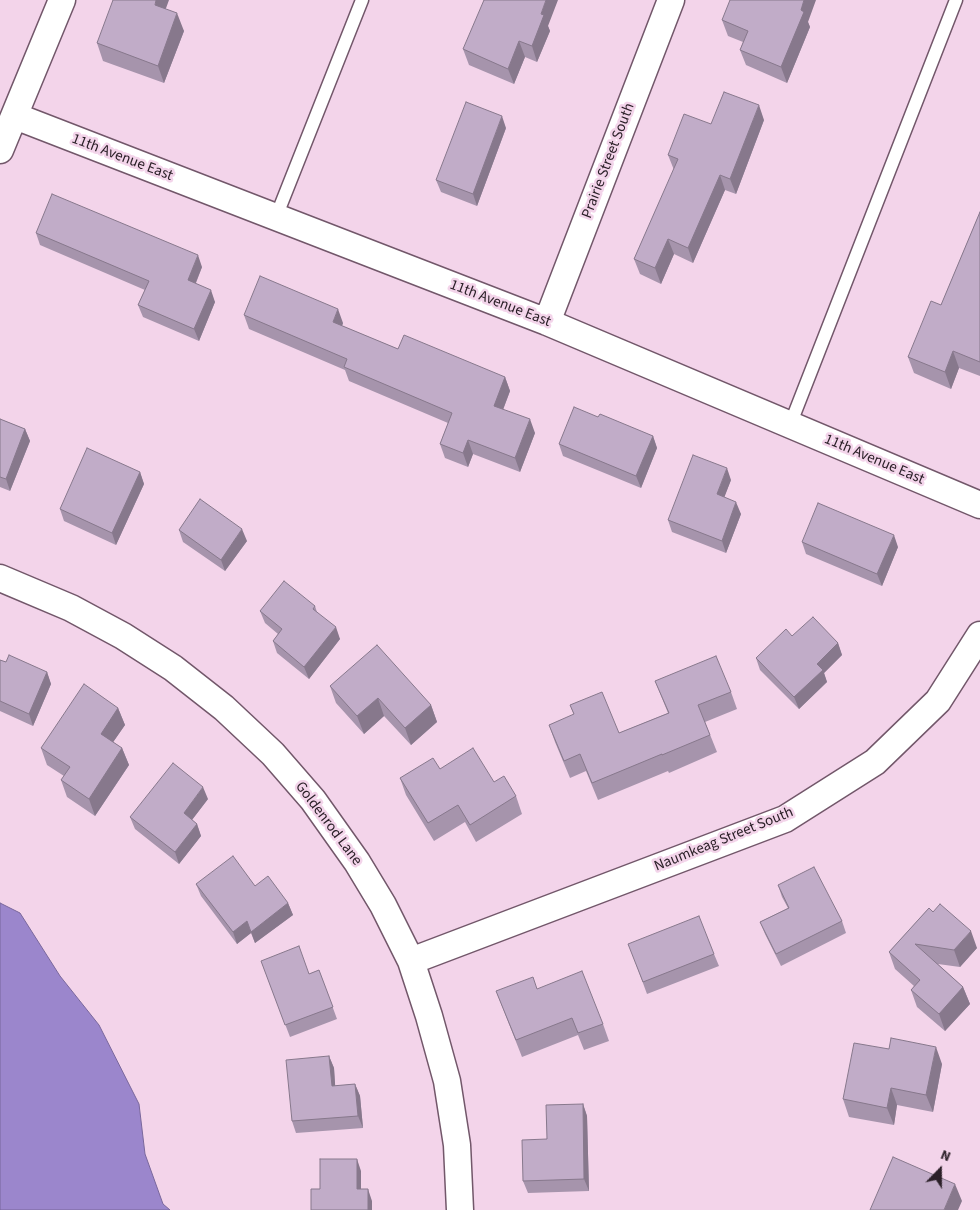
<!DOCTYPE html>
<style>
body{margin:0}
#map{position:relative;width:980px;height:1210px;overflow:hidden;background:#f3d4ea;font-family:"Source Sans 3",sans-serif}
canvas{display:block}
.north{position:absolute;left:915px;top:1145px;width:50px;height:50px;-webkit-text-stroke:4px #f3d4ea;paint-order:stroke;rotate:22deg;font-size:14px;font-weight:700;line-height:20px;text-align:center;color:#2b2028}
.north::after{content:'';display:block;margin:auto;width:18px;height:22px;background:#2b2028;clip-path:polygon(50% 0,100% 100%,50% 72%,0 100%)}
</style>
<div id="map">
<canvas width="980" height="1210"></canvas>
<div class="north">N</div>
</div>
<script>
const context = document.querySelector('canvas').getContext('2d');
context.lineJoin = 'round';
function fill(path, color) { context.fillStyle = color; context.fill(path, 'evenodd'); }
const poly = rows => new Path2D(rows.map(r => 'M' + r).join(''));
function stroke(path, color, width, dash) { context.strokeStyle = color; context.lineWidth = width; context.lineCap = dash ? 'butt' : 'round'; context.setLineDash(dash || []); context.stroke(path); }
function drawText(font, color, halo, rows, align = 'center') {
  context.font = font + ' "Source Sans 3",sans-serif'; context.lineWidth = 5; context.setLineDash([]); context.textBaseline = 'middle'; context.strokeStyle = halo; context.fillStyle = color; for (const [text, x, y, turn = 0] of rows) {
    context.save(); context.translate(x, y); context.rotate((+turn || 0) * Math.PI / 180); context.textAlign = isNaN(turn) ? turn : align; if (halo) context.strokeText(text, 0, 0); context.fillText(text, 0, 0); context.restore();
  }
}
const water = poly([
 [0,903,20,913,60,976,99,1025,139,1104,145,1154,163,1204,170,1210,0,1210,0,903]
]);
fill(water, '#9b86cc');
stroke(water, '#79679b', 1);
const lane = poly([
 [276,217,362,0],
 [790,425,956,0]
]);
const street = poly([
 [15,116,547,322,980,505],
 [0,150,62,0],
 [547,322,671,0],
 [0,578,71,608,123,636,173,668,224,708,273,754,313,800,357,862,383,905,411,961,429,1016,447,1081,457,1145,460,1210],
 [411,961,785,819,875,762,938,701,980,635]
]);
stroke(lane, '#72576a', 15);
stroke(street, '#72576a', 29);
stroke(lane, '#fff', 12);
stroke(street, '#fff', 26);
fill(poly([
 [166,9,184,31,164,83,103,61,97,43],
 [722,20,808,22,810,27,787,83,746,65,740,50,743,42,728,36],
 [548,26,550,31,537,62,525,57,514,84,469,65,463,49],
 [764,120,736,194,725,190,693,263,674,254,661,284,640,274,634,259,674,170,668,155,711,124],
 [506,128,477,206,441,192,436,180],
 [980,212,980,376,959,368,951,389,914,373,908,357,941,305],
 [36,233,202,267,196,283,215,302,199,341,143,317,138,305,145,290,40,245],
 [244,315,343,323,342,326,398,349,505,377,510,391,503,410,535,433,520,472,473,454,468,467,445,458,440,444,448,423,349,381,345,370,249,329],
 [598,417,653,436,657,448,641,488,563,456,559,444],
 [0,419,25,429,30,441,10,491,0,487],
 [140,472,144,484,116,545,64,521,60,509],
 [731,480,724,497,741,514,726,553,672,532,668,520],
 [179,530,247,541,225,571,183,542],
 [802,542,898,547,882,586,806,554],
 [315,606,317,612,340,639,309,679,277,653,273,641,278,634,265,623,260,611],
 [792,636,838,643,842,655,824,673,827,682,799,709,760,670,756,658],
 [0,660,6,662,47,672,51,684,33,726,0,711],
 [655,681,731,692,737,709,705,722,717,752,669,773,668,771,598,800,586,771,570,778,555,742,549,725,574,715,570,705,619,733,668,713],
 [330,686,431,705,437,722,411,745,384,716,364,734,336,703],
 [118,708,125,725,113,742,122,748,129,765,95,816,67,797,61,780,64,776,47,765,41,748],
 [440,769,494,782,516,796,522,814,476,842,465,822,434,841,406,795,400,778],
 [208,799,192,820,197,824,201,836,179,864,135,829,130,817],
 [196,884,255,886,288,903,293,915,255,943,251,933,237,944,201,896],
 [778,885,842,921,846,933,781,966,765,934,760,922,788,908,782,897],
 [929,908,977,948,960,967,938,964,963,987,970,1004,945,1031,917,1007,911,990,914,986,895,969,889,952],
 [714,954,719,966,647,994,633,956],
 [261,961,309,974,319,970,337,1019,290,1037],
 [537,989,603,1024,609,1041,584,1050,578,1035,522,1057,496,991],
 [889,1049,942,1064,933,1112,897,1105,894,1125,849,1117,843,1099],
 [329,1056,334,1068,335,1086,355,1084,360,1096,363,1128,296,1133,292,1121],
 [583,1104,587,1116,589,1191,528,1193,523,1181,547,1139]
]), '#a694ac');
fill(poly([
 [156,0,169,0,161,22,155,5],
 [546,0,558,0,548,26,550,31,537,62,532,46,541,14],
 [804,0,816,0,808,22,810,27,787,83,781,67],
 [177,13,184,31,164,83,158,66],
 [519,41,525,57,514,84,508,69],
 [759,105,764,120,736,194,730,179],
 [502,116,506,128,477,206,473,194],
 [720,175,725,190,693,263,688,248],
 [668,239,674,254,661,284,655,268],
 [198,255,202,267,192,292,188,280],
 [211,290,215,302,199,341,194,329],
 [338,309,343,323,338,336,333,322],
 [953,351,959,368,951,389,945,372],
 [505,377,510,391,499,420,494,406],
 [530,419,535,433,520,472,515,458],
 [25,429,30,441,10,491,6,479],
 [653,436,657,448,641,488,636,476],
 [468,440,473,454,468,467,463,453],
 [727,468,731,480,721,506,717,494],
 [140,472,144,484,116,545,112,533],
 [736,502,741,514,726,553,722,541],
 [242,529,247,541,225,571,221,560],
 [894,535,898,547,882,586,877,574],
 [336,627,340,639,309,679,304,667],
 [838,643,842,655,824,673,827,682,799,709,794,697,817,664],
 [47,672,51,684,33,726,29,714],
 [378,698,384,716,364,734,357,716],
 [431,705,437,722,411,745,405,728],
 [118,708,125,725,107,751,101,734],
 [122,748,129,765,95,816,89,799],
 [203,787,208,799,188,825,184,813],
 [197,824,201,836,179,864,175,852],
 [288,903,293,915,255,943,251,932],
 [247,921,251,933,237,944,233,932],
 [971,931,977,948,960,967,954,950],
 [963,987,970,1004,945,1031,939,1014],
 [936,1047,942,1064,933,1112,926,1095],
 [329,1056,334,1068,336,1098,332,1086],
 [355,1084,360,1096,363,1128,358,1116],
 [891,1088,897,1105,894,1125,887,1108],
 [583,1104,587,1116,589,1191,584,1179],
 [357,1159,361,1171,361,1201,357,1189],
 [955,1184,962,1201,958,1210,944,1210],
 [368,1189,372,1201,372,1210,368,1210]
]), '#87788c');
const building = poly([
 [113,0,156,0,155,5,177,13,158,66,97,43,113,0],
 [484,0,546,0,541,14,544,15,532,46,519,41,508,69,463,49,484,0],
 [730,0,804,0,801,10,804,12,781,67,740,50,748,31,722,20,730,0],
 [724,92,759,105,730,179,720,175,688,248,668,239,655,268,634,259,678,159,668,155,684,114,711,124,724,92],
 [466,102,502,116,473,194,436,180,466,102],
 [52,194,198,255,188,280,211,290,194,329,138,305,149,281,36,233,52,194],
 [980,212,980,362,953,351,945,372,908,357,931,301,941,305,980,212],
 [260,276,338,309,333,322,398,349,404,335,505,377,494,406,530,419,515,458,468,440,463,453,440,444,452,413,344,367,347,359,244,315,260,276],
 [574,407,598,417,600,414,653,436,636,476,559,444,574,407],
 [0,419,25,429,6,479,0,477,0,419],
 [87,448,140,472,112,533,60,509,87,448],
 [693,455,727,468,717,494,736,502,722,541,668,520,693,455],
 [200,499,242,529,221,560,179,530,200,499],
 [818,503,894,535,877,574,802,542,818,503],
 [284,581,315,606,313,609,336,627,304,667,273,641,282,629,260,611,284,581],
 [813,617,838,643,817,664,823,670,794,697,756,658,786,629,792,636,813,617],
 [377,645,431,705,405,728,378,698,357,716,330,686,377,645],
 [9,655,47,672,29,714,0,701,0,660,6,662,9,655],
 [716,656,731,692,698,705,710,735,662,755,662,754,592,783,580,754,564,761,549,725,574,714,570,705,602,692,619,733,669,713,655,681,716,656],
 [84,684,118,708,101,734,122,748,89,799,61,780,70,767,41,748,84,684],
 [473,748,494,782,504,776,516,796,470,825,458,805,428,823,400,778,433,758,440,769,473,748],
 [173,763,203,787,184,813,197,824,175,852,130,817,173,763],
 [233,856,255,886,268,876,288,903,251,932,247,921,233,932,196,884,233,856],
 [814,867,842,921,776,954,760,922,789,908,778,885,814,867],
 [940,904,971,931,954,950,915,944,963,987,939,1014,911,990,920,980,889,952,929,908,933,912,940,904],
 [699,916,714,954,643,982,628,944,699,916],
 [299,946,309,974,319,970,333,1007,285,1025,261,961,299,946],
 [582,971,603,1024,578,1033,572,1018,516,1040,496,991,533,977,537,989,582,971],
 [891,1038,936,1047,926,1095,891,1088,887,1108,843,1099,854,1043,889,1049,891,1038],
 [329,1056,332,1086,355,1084,358,1116,292,1121,286,1060,329,1056],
 [583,1104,584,1179,523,1181,522,1140,547,1139,546,1105,583,1104],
 [893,1157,955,1184,944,1210,870,1210,893,1157],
 [320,1159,357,1159,357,1189,368,1189,368,1210,311,1210,311,1189,320,1189,320,1159]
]);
fill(building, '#c1acc8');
stroke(building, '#87788c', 1);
drawText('15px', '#2b2028', '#f3d4ea', [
 ["11th Avenue East",122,158,21],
 ["Prairie Street South",609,161,-69],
 ["11th Avenue East",500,304,21],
 ["11th Avenue East",874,460,23],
 ["Goldenrod Lane",328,824,53],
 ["Naumkeag Street South",724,840,-22]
]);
</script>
